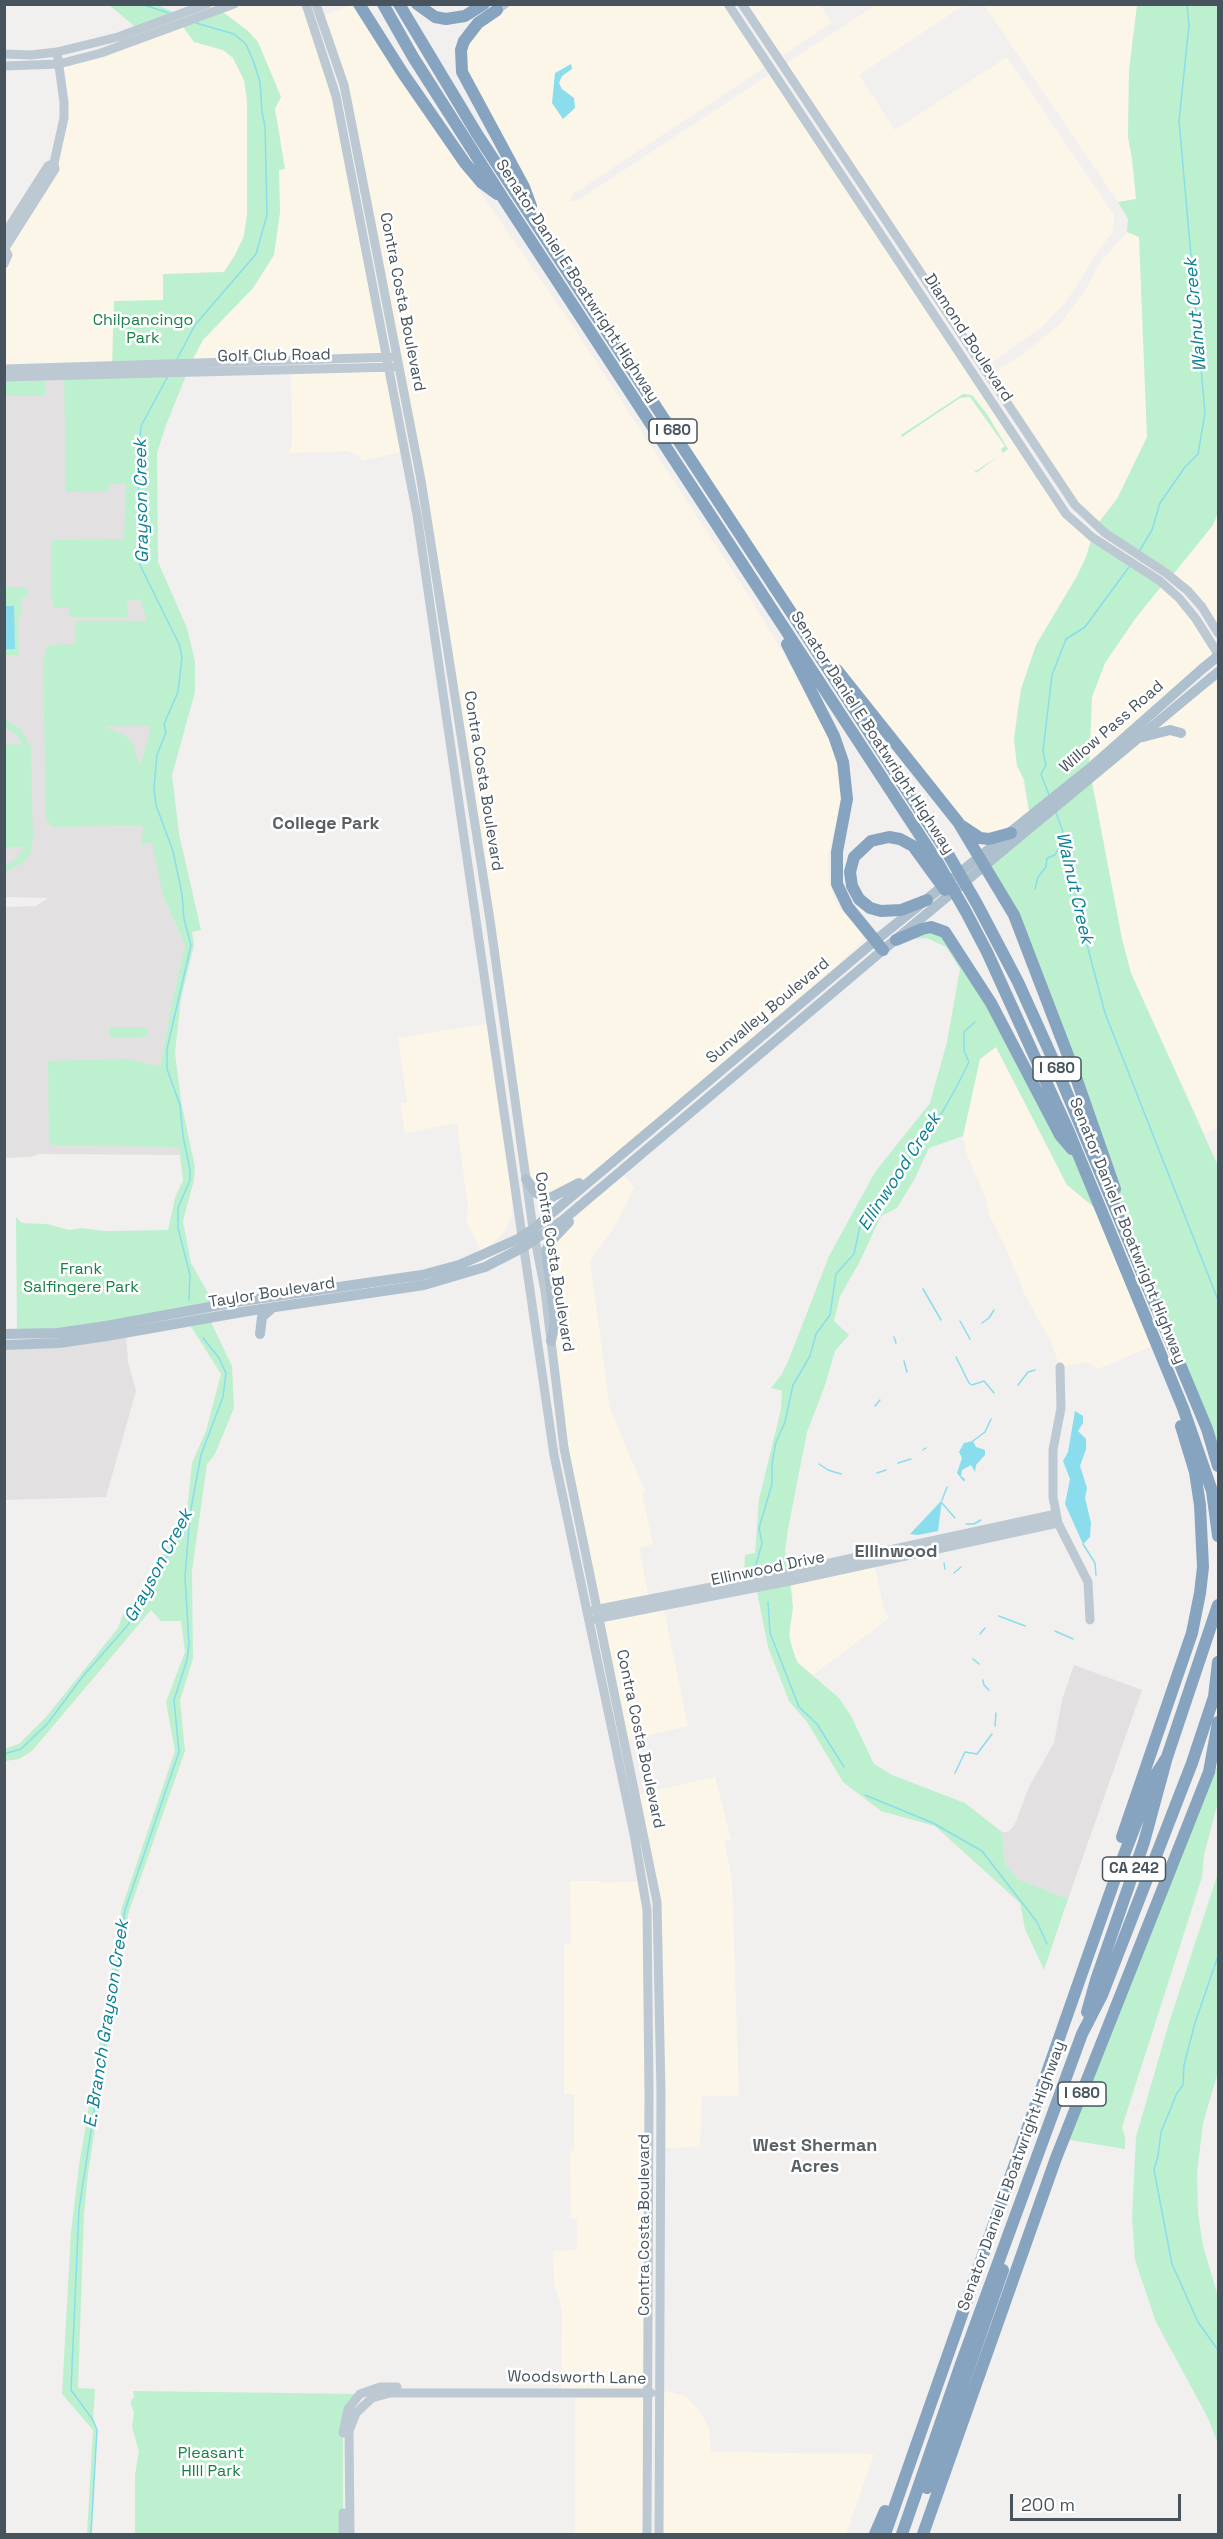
<!DOCTYPE html>
<style>
body{margin:0}
#map{position:relative;width:1223px;height:2539px;overflow:hidden;background:#f2efef;font-family:"Space Grotesk",sans-serif}
canvas{display:block}
.frame{position:absolute;inset:0;border:6px solid #47545d;pointer-events:none}
.scale{position:absolute;left:1010px;top:2494px;width:171px;height:27px;box-sizing:border-box;border:3px solid #47545d;border-top:0;padding-left:8px;font-size:18px;line-height:21px;white-space:nowrap;color:#47545d;-webkit-text-stroke:4px #fff;paint-order:stroke}
</style>
<div id="map">
<canvas width="1223" height="2539"></canvas>
<div class="frame"></div>
<div class="scale">200 m</div>
</div>
<script>
const context = document.querySelector('canvas').getContext('2d');
context.lineJoin = 'round';
function fill(path, color) { context.fillStyle = color; context.fill(path, 'evenodd'); }
const poly = rows => new Path2D(rows.map(r => 'M' + r).join(''));
function stroke(path, color, width, dash) { context.strokeStyle = color; context.lineWidth = width; context.lineCap = dash ? 'butt' : 'round'; context.setLineDash(dash || []); context.stroke(path); }
function drawText(font, color, halo, rows, align = 'center') {
  context.font = font + ' "Space Grotesk",sans-serif'; context.lineWidth = 5; context.setLineDash([]); context.textBaseline = 'middle'; context.strokeStyle = halo; context.fillStyle = color; for (const [text, x, y, turn = 0] of rows) {
    context.save(); context.translate(x, y); context.rotate((+turn || 0) * Math.PI / 180); context.textAlign = isNaN(turn) ? turn : align; if (halo) context.strokeText(text, 0, 0); context.fillText(text, 0, 0); context.restore();
  }
}
fill(poly([
 [234,5,298,5,312,21,333,85,387,358,191,364,203,340,253,288,274,255,280,212,279,170,285,169,275,109,281,96,258,42,248,31,220,10],
 [352,5,359,5,475,185,568,319,752,601,821,717,835,750,843,790,828,857,829,883,837,905,862,933,863,940,793,1009,605,1168,550,1198,526,1179,432,541,360,156,320,17],
 [505,5,728,5,768,65,573,194,570,201,577,201,773,72,1066,514,1092,537,1086,557,1077,577,1036,645,1017,710,1014,739,1030,817,989,839,970,832,804,632,540,230,468,86,464,41],
 [742,5,820,5,832,22,777,59],
 [876,5,964,5,859,75,895,130,1007,57,1114,215,1113,232,1099,249,1077,286,1064,304,1043,326,984,368,782,66],
 [984,5,1137,5,1129,71,1128,137,1132,159,1136,199,1118,202],
 [181,24,194,42,223,50,233,58,244,80,247,101,247,215,241,246,224,272,163,274,163,300,112,366,5,369,4,264,7,251,55,169,62,134,59,64],
 [1127,232,1139,237,1147,437,1117,499,1096,526,1088,520,990,376,1027,351,1061,323,1085,291,1100,263],
 [389,368,405,451,363,461,359,456,348,451,288,453,292,444,291,371],
 [1218,513,1218,628,1171,577,1213,525],
 [1163,584,1218,654,1089,769,1092,697,1105,663,1135,619],
 [1218,682,1218,1127,1205,1134,1131,973,1122,939,1091,777,1198,690],
 [492,1023,514,1179,512,1212,508,1226,500,1237,481,1251,466,1221,468,1208,457,1123,405,1133,400,1103,407,1102,398,1038],
 [996,1047,1067,1185,1101,1213,1155,1345,1098,1369,1087,1362,1060,1367,1051,1342,1025,1295,1014,1267,995,1225,990,1219,986,1199,967,1155,963,1136,980,1059],
 [620,1172,634,1187,614,1228,590,1260,610,1409,645,1491,642,1494,653,1544,639,1548,649,1600,599,1609,564,1448,548,1246],
 [874,1562,884,1610,889,1618,813,1675,798,1662,791,1646,789,1623,793,1595,790,1581],
 [663,1606,688,1726,625,1741,600,1618],
 [715,1777,731,1840,724,1840,732,1880,739,2096,702,2096,700,2147,660,2148,657,1907,636,1795],
 [570,1881,601,1881,602,1883,642,1881,648,1914,647,2534,569,2534,569,2533,575,2532,575,2392,561,2392,562,2311,554,2283,553,2251,577,2250,577,2219,571,2218,570,2151,574,2151,574,2094,564,2094,564,1945,571,1944],
 [668,2391,686,2397,700,2411,709,2428,711,2452,874,2454,846,2534,659,2534,660,2394]
]), '#fcf6e8');
fill(poly([
 [155,374,132,552,173,646,163,896,185,945,171,1006,160,1068,175,1109,180,1155,39,1154,30,1157,5,1158,4,907,36,906,48,898,5,897,5,377],
 [126,1333,128,1362,136,1391,106,1497,5,1500,4,1345],
 [1074,1665,1142,1690,1068,1899,1018,1879,1005,1864,1002,1832,1008,1832,1014,1826,1029,1787,1054,1743,1062,1700]
]), '#e3e0e1');
fill(poly([
 [109,5,157,5,180,15,139,30],
 [1137,5,1218,5,1218,513,1213,525,1171,577,1096,526,1117,499,1147,437,1139,237,1127,232,1128,219,1118,202,1136,199,1132,159,1128,137,1129,71],
 [220,10,248,31,258,42,281,97,275,109,285,169,279,170,280,212,274,255,253,288,203,340,190,364,112,366,114,301,163,300,163,274,224,272,235,255,244,236,247,215,247,101,244,80,233,58,223,50,194,42,181,24],
 [187,373,166,425,157,453,158,562,187,628,195,662,195,692,172,775,179,834,201,930,192,932,194,945,181,998,175,1053,181,1101,195,1167,194,1180,183,1221,191,1263,208,1293,212,1307,17,1334,16,1217,22,1223,47,1224,69,1230,82,1228,105,1231,168,1230,175,1198,183,1180,179,1147,52,1145,49,1142,48,1061,129,1059,160,1067,171,1006,185,945,163,896,152,842,141,845,143,825,55,827,49,824,46,818,43,664,46,648,51,645,75,644,75,621,147,621,140,599,127,601,128,617,69,617,69,608,54,608,54,601,51,601,51,540,124,539,126,484,109,484,109,491,66,492,64,376],
 [105,726,149,726,149,735,140,766,133,745,126,736],
 [4,377,45,377,45,396,5,396],
 [963,394,972,395,987,414,1008,449,976,473,973,468,976,471,1003,453,1001,449,1005,446,970,397,960,398,902,437,901,435],
 [1092,537,1163,584,1135,619,1105,663,1092,697,1089,769,1030,817,1024,779,1017,766,1014,739,1021,689,1036,645,1077,576,1086,557],
 [4,587,28,587,28,597,21,598,21,615,18,619,19,655,5,655],
 [5,720,21,729,31,748,33,838,30,854,24,862,5,872,5,865,15,860,25,847,5,847,5,745,22,744,16,734,5,728],
 [1091,777,1122,939,1131,973,1218,1166,1218,1466,1128,1239,1115,1188,1018,926,985,866],
 [939,929,1079,1157,1101,1213,1067,1185,996,1047,980,1059,963,1136,929,1148,915,1178,897,1208,881,1216,859,1263,840,1296,834,1321,849,1335,835,1351,824,1388,807,1432,788,1529,785,1551,788,1572,744,1581,745,1555,755,1553,759,1499,781,1409,782,1391,771,1388,782,1374,789,1359,829,1256,875,1172,930,1103,947,1042,960,969,946,947,927,938,896,940],
 [109,1027,148,1027,148,1037,109,1038],
 [209,1318,232,1366,234,1408,215,1454,207,1464,192,1571,193,1659,180,1700,185,1751,128,1914,88,2173,84,2214,78,2388,95,2389,93,2420,97,2430,91,2534,87,2534,93,2430,62,2394,71,2232,79,2166,122,1907,175,1751,166,1702,185,1652,181,1621,161,1621,151,1610,32,1751,19,1759,5,1761,4,1749,19,1744,46,1717,118,1628,125,1609,141,1595,187,1511,192,1463,206,1431,221,1374,188,1322],
 [790,1581,793,1607,789,1636,795,1657,798,1663,839,1698,851,1716,874,1764,892,1775,965,1803,1002,1832,1005,1864,1018,1879,1068,1899,1044,1970,1025,1929,1020,1903,935,1826,881,1811,843,1782,807,1722,789,1701,768,1647,756,1587],
 [1218,1767,1218,1802,1204,1855,1202,1877,1122,2127,1125,2137,1125,2149,1064,2139,1209,1772],
 [1218,1873,1218,2072,1203,2123,1197,2173,1198,2213,1203,2246,1218,2296,1218,2461,1218,2444,1208,2418,1156,2322,1135,2260,1132,2217,1136,2137,1169,2023],
 [133,2391,360,2394,343,2431,343,2534,135,2534,135,2475,139,2451,132,2427,134,2412,131,2405,131,2400,134,2398]
]), '#bdf0ce');
fill(poly([
 [571,64,572,69,562,76,559,83,562,89,574,98,575,108,563,119,552,103,555,73],
 [5,606,14,606,15,649,5,649],
 [1075,1411,1083,1416,1083,1423,1078,1431,1086,1439,1086,1449,1080,1466,1087,1488,1085,1498,1091,1523,1090,1537,1083,1544,1065,1504,1070,1479,1063,1461,1068,1452],
 [973,1441,976,1447,985,1450,985,1455,976,1465,975,1472,971,1465,962,1470,961,1476,965,1479,964,1482,957,1473,962,1458,959,1452,964,1443],
 [942,1500,938,1531,918,1535,910,1534]
]), '#89dded');
stroke(poly([
 [141,4,169,13],
 [176,361,195,325,256,254,267,215,265,126,262,112,260,82,254,63,246,44,234,34,196,23],
 [168,376,141,426,138,460,140,565,179,644,182,657,178,692,164,724,166,732,157,755,154,788,156,805,173,851,182,894,184,919,191,945,167,1049,167,1069,180,1105,183,1136,190,1170,190,1180,178,1208,178,1228,190,1275,189,1300],
 [1140,550,1152,530,1160,503,1185,467,1198,454,1205,413,1179,121,1189,25,1187,4],
 [1049,795,1041,774,1046,765,1043,751,1052,675,1066,639,1085,627,1129,567],
 [1056,813,1066,840,1079,914,1105,1013,1218,1300],
 [1035,889,1038,877,1046,867,1047,858,1055,855,1065,836],
 [923,1289,941,1320],
 [960,1321,970,1339],
 [982,1323,989,1318,994,1310],
 [894,1337,896,1343],
 [956,1357,969,1383,972,1385,984,1381,994,1393],
 [904,1361,907,1372],
 [1018,1385,1028,1372,1035,1370],
 [875,1406,880,1400],
 [973,1441,985,1432,991,1419],
 [923,1450,926,1448],
 [898,1463,911,1459],
 [819,1464,828,1470,841,1474],
 [877,1473,886,1470],
 [942,1500,947,1487],
 [942,1503,955,1518],
 [190,1514,201,1455,223,1397,226,1373,219,1358,203,1338],
 [966,1524,974,1524,981,1520],
 [1083,1544,1095,1563,1096,1575],
 [944,1563,945,1569],
 [756,1565,762,1543,759,1528,772,1484,772,1464,776,1442,785,1422,793,1385,810,1356,816,1334,830,1315,836,1274,854,1254,860,1226,943,1111,957,1086,969,1062,964,1051,964,1032,975,1022],
 [954,1573,961,1567],
 [768,1602,770,1633,799,1707,817,1724,844,1767],
 [999,1616,1025,1626],
 [1055,1631,1073,1639],
 [980,1634,985,1628],
 [973,1659,979,1664],
 [983,1680,984,1685,989,1690],
 [995,1726,996,1713],
 [4,1754,21,1749,48,1723,84,1675,128,1625,189,1518],
 [955,1773,965,1752,977,1754,992,1734],
 [865,1795,933,1823,982,1851,1037,1922,1047,1944],
 [1218,1956,1195,2023,1184,2065,1183,2085,1177,2093,1161,2132,1158,2156,1154,2170,1172,2264,1198,2322,1218,2350],
 [91,2534,97,2430,93,2420,71,2390,79,2209,125,1910,179,1752,174,1700,187,1660,189,1644,185,1577,190,1515]
]), '#89dded', 1.5);
stroke(poly([
 [306,4,336,96,417,515,554,1455,634,1834,647,1910,649,2093,647,2534],
 [316,4,344,85,348,105,421,480,490,920,533,1229,545,1291,564,1448,657,1902,661,2092,659,2534],
 [728,4,1066,514,1092,537,1160,581,1179,598,1196,619,1218,654],
 [742,4,1075,505,1105,533,1166,573,1188,591,1202,607,1218,633],
 [497,10,505,4],
 [4,54,31,55,57,52,118,37,207,4],
 [4,66,59,64,101,53,234,4],
 [4,235,48,166,54,163],
 [4,247,8,255,4,264],
 [5,248,55,169,54,163,64,118,64,102,57,52],
 [4,369,393,357],
 [4,377,395,367],
 [1060,1367,1061,1408,1053,1450,1053,1497,1058,1523,1088,1582,1090,1620],
 [594,1610,788,1572,1056,1514],
 [595,1619,790,1581,1058,1523],
 [343,2433,348,2409,360,2394,380,2387,397,2387],
 [343,2534,343,2513],
 [350,2534,349,2431,356,2413,372,2398,390,2393,651,2393]
]), '#bcc9d3', 9);
stroke(poly([
 [1143,737,1170,730,1181,733],
 [526,1179,536,1193,550,1198,579,1183],
 [4,1334,58,1333,106,1326,242,1301,422,1275,459,1265,518,1239,533,1229,876,940,1089,769,1202,669,1218,656],
 [260,1334,262,1317,271,1309],
 [551,1341,555,1322,546,1250,552,1240,569,1222],
 [4,1345,59,1343,107,1336,248,1311,424,1285,485,1267,524,1247,563,1220,883,950,1218,672]
]), '#aec0ce', 10);
stroke(poly([
 [359,4,402,72,465,163,482,183,497,194],
 [383,4,413,57,503,198,938,863,966,912,987,952,1069,1132,1183,1408,1212,1491,1218,1536],
 [399,4,477,134,804,632,948,854,977,904,1018,982,1051,1055,1207,1429,1218,1466],
 [417,4,435,17,446,19,465,16,484,4],
 [497,10,478,23,464,41,461,50,462,72,524,187,531,206],
 [787,644,834,736,843,762,847,799,837,852,837,884,848,907,883,950],
 [837,670,958,822,1014,915,1072,1066,1115,1189],
 [962,826,980,838,989,839,1011,833],
 [927,900,901,910,881,911,870,908,859,899,852,886,850,872,854,857,871,841,889,837,900,839,913,846,945,890],
 [896,940,922,929,931,927,945,932,991,1003,1060,1135,1072,1149],
 [1122,1837,1192,1633,1200,1593,1203,1567,1200,1505,1195,1472,1181,1426],
 [1087,2012,1096,1980,1144,1842,1167,1757,1218,1605],
 [927,2488,1003,2270],
 [875,2534,885,2511],
 [885,2534,1116,1876,1153,1779,1167,1757],
 [902,2534,961,2364,1082,2034,1102,1995,1192,1763,1214,1697,1218,1662],
 [923,2534,1056,2158,1209,1772,1218,1722]
]), '#86a4bf', 12);
for (const [x, y, w] of [
 [673,431,48],
 [1057,1069,48],
 [1134,1869,63],
 [1082,2094,48]
]) { const box = new Path2D(); box.roundRect(x - w / 2, y - 12, w, 24, 4.5); context.fillStyle = '#fff'; context.fill(box); stroke(box, '#47545d', 1.5); }
drawText('bold 15px', '#47545d', null, [
 ["I 680",673,431],
 ["I 680",1057,1069],
 ["CA 242",1134,1869],
 ["I 680",1082,2094]
]);
drawText('16px', '#47545d', '#fff', [
 ["Senator Daniel E Boatwright Highway",577,281,57],
 ["Contra Costa Boulevard",402,302,79],
 ["Diamond Boulevard",968,338,57],
 ["Golf Club Road",274,356,-1],
 ["Willow Pass Road",1112,727,-41],
 ["Senator Daniel E Boatwright Highway",872,733,57],
 ["Contra Costa Boulevard",483,781,81],
 ["Sunvalley Boulevard",768,1011,-40],
 ["Senator Daniel E Boatwright Highway",1127,1231,68],
 ["Contra Costa Boulevard",554,1262,81],
 ["Taylor Boulevard",272,1293,-9],
 ["Ellinwood Drive",768,1569,-12],
 ["Contra Costa Boulevard",640,1739,78],
 ["Senator Daniel E Boatwright Highway",1012,2176,-70],
 ["Contra Costa Boulevard",645,2225,-90],
 ["Woodsworth Lane",577,2378,1]
]);
drawText('16px', '#168046', '#fff', [
 ["Chilpancingo",143,321],
 ["Park",143,339],
 ["Frank",81,1270],
 ["Salfingere Park",81,1288],
 ["Pleasant",211,2454],
 ["HIll Park",211,2472]
]);
drawText('italic 18px', '#0b8096', '#fff', [
 ["Walnut Creek",1196,315,-95],
 ["Grayson Creek",142,501,-91],
 ["Walnut Creek",1074,888,77],
 ["Ellinwood Creek",900,1172,-57],
 ["Grayson Creek",159,1566,-62],
 ["E. Branch Grayson Creek",107,2024,-81]
]);
drawText('bold 18px', '#5b6064', '#fff', [
 ["College Park",326,824],
 ["Ellinwood",896,1552],
 ["West Sherman",815,2146],
 ["Acres",815,2167]
]);
</script>
